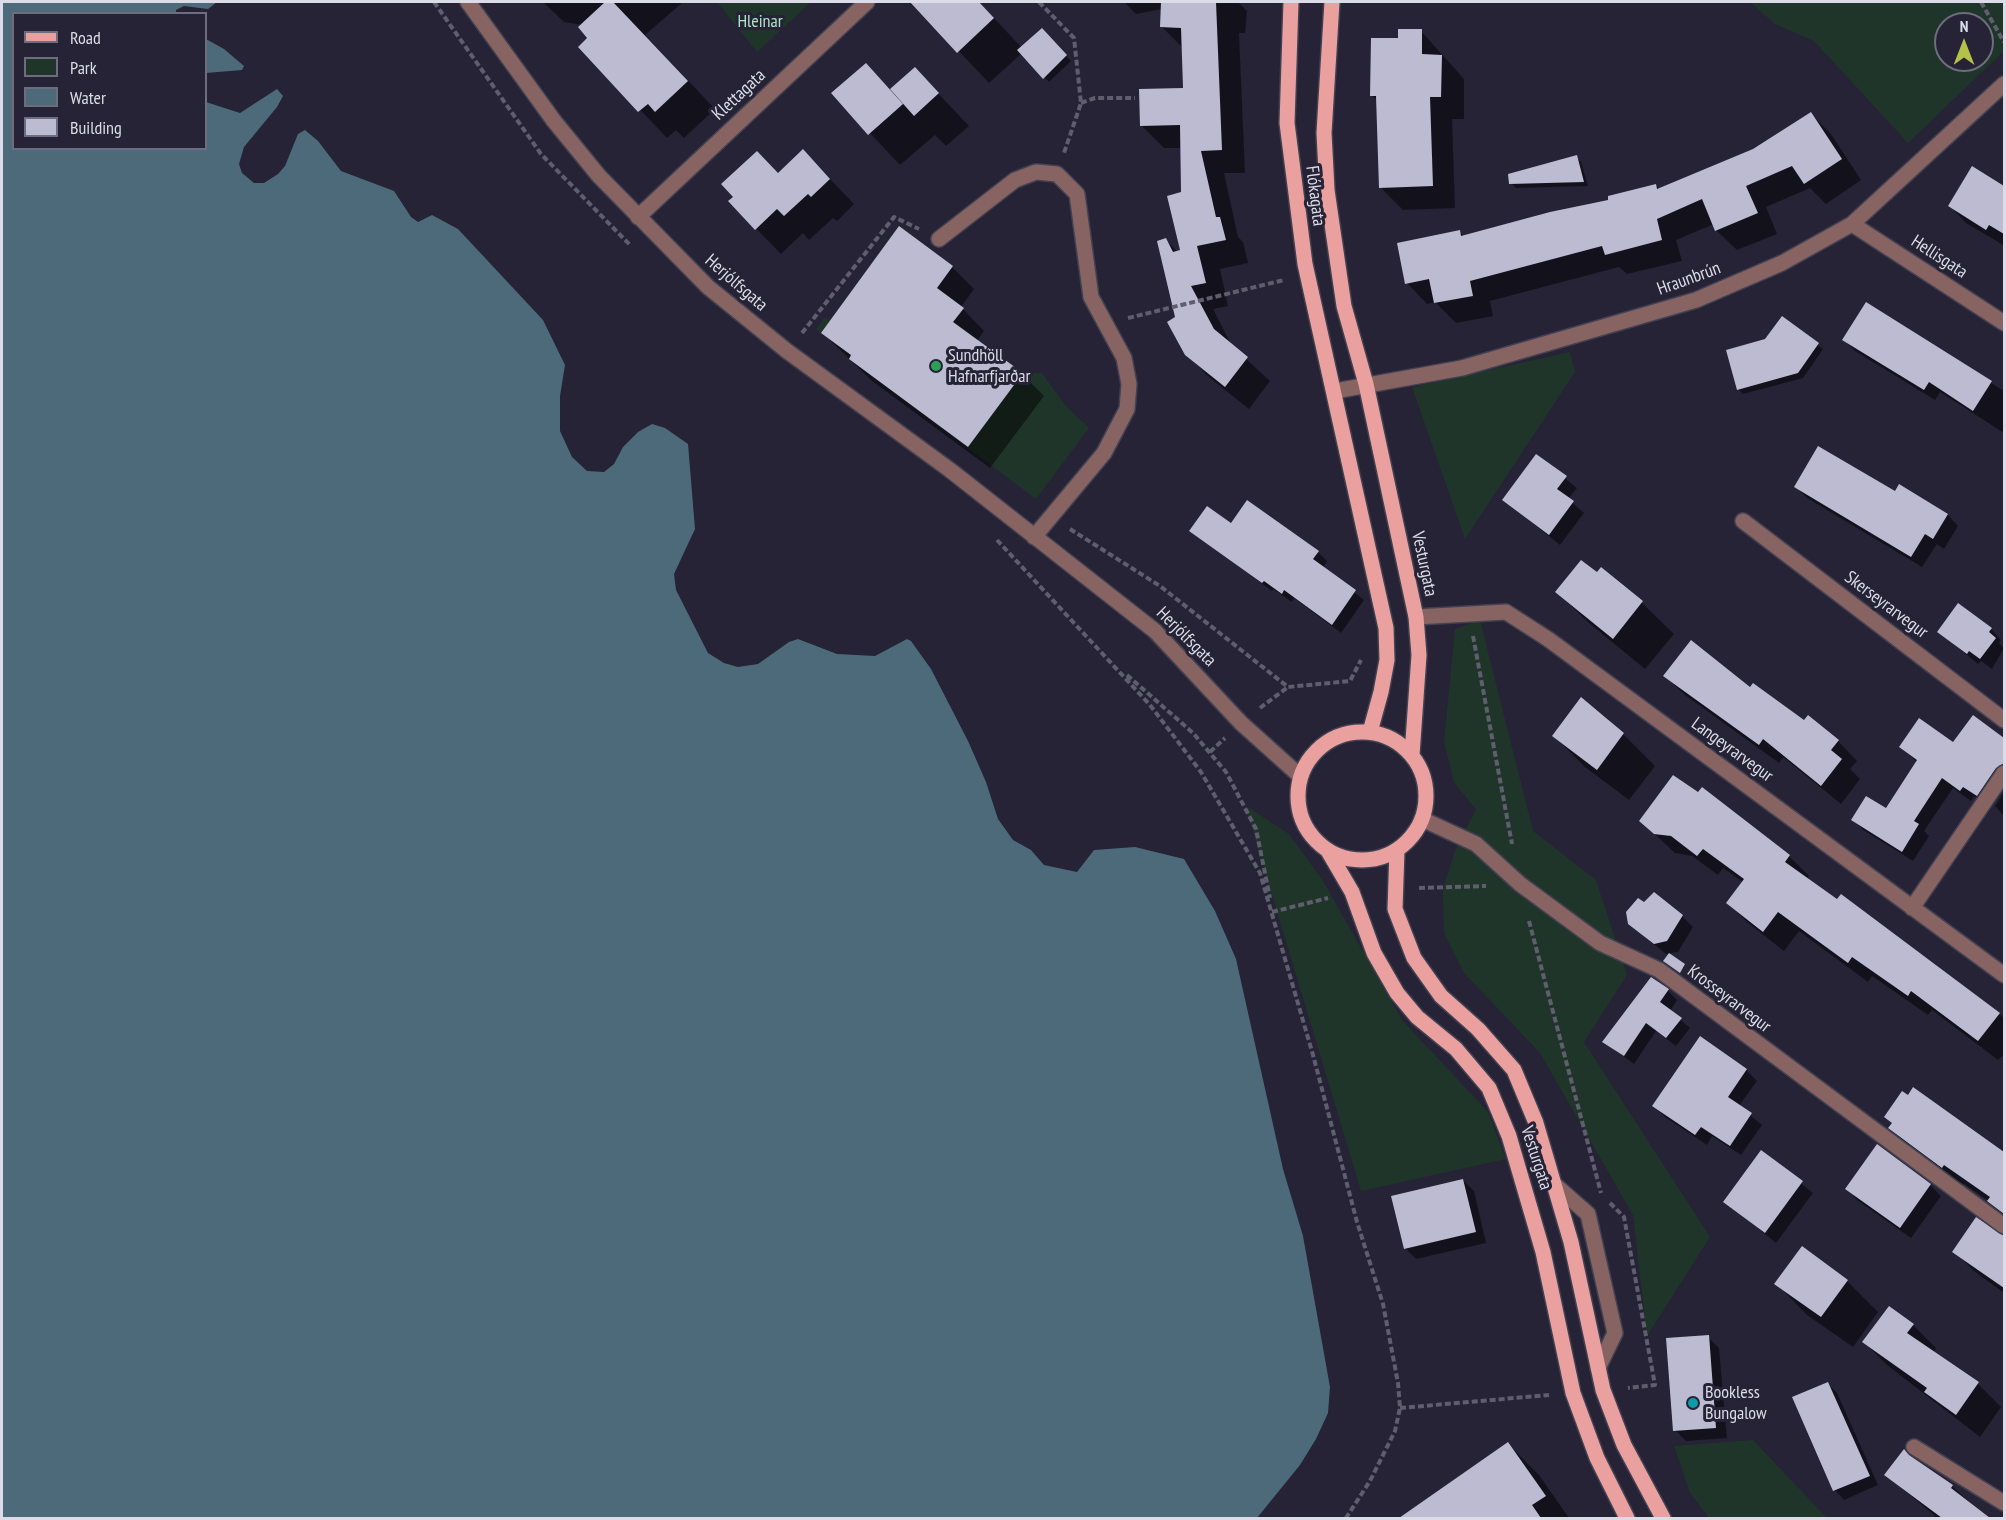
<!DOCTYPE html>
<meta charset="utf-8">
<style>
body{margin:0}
#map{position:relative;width:2006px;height:1520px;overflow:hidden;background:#252335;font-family:"PT Sans Narrow",sans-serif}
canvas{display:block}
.frame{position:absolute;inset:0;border:3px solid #dcdce8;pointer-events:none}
.legend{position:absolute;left:12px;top:12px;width:195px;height:138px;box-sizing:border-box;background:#252335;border:2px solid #6e6d7d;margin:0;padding:8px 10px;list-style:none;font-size:18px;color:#dcdce8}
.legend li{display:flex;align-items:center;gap:12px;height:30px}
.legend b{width:30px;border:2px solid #6e6d7d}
.north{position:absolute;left:1934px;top:12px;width:60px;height:60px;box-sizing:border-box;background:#252335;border:2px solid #6e6d7d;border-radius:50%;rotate:0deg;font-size:16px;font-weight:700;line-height:24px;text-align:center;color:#dcdce8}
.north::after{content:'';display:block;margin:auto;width:21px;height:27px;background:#b5c249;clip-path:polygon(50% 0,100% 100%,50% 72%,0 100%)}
</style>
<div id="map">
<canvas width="2006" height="1520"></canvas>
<div class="frame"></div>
<ul class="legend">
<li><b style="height:8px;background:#e9a09e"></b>Road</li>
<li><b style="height:16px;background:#20352a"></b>Park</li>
<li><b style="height:16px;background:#4c6a79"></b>Water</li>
<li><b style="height:16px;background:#bdbbd2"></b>Building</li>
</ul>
<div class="north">N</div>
</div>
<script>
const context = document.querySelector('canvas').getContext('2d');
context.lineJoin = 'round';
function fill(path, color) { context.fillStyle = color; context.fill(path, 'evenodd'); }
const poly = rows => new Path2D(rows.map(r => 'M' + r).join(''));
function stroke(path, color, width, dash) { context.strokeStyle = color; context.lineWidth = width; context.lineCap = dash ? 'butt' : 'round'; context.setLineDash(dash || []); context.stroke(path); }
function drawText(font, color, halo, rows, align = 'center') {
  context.font = font + ' "PT Sans Narrow",sans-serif'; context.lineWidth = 6; context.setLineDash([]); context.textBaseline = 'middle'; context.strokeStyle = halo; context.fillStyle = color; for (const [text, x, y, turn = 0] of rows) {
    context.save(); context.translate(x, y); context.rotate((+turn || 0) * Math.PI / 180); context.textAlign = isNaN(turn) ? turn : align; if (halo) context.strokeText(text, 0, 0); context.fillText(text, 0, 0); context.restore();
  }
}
fill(poly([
 [717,2,811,2,757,52],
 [1750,2,2004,2,2004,51,1908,143,1814,41,1775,24],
 [1946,24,1982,24,1982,60,1946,60],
 [899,226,953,266,937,288,964,308,954,322,1023,373,1042,373,1065,405,1089,428,1036,499,849,359,851,355,816,329,825,317,830,320],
 [1570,352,1575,372,1465,539,1412,387],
 [1480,620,1533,831,1596,880,1627,975,1584,1042,1710,1237,1647,1336,1633,1215,1540,1053,1464,973,1444,933,1443,888,1457,845,1476,810,1454,782,1444,742,1455,629],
 [1245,805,1289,834,1323,881,1402,1020,1488,1112,1506,1159,1361,1191],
 [1753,1440,1827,1518,1709,1518,1690,1493,1674,1446]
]), '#20352a');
fill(poly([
 [2,2,217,2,208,9,184,6,176,10,176,13,14,14,14,148,206,148,206,102,240,113,277,89,283,96,277,107,244,147,239,164,242,173,254,183,264,183,278,174,285,166,298,134,305,130,318,141,341,171,394,191,411,217,418,222,432,215,458,229,543,320,565,365,560,396,560,431,572,457,587,471,604,472,614,464,623,447,638,432,652,424,665,428,688,444,695,529,674,574,676,590,708,653,724,663,738,667,758,664,789,642,798,639,837,654,875,656,907,639,911,641,931,669,968,741,986,782,998,819,1013,840,1031,850,1044,865,1077,872,1094,850,1135,847,1184,859,1215,911,1236,959,1283,1169,1303,1236,1330,1387,1328,1413,1316,1439,1300,1465,1257,1518,2,1518],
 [206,39,224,49,244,66,242,70,206,73]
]), '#4c6a79');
fill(poly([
 [543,2,683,2,645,35,715,109,684,138,676,130,667,138,580,47,590,38,582,25,564,22],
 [924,2,979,2,1022,48,1042,30,1071,61,1049,82,1022,53,989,83,917,7],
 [1124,2,1238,2,1247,11,1245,33,1239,33,1245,173,1224,173,1238,237,1243,242,1248,263,1220,269,1228,306,1213,309,1232,346,1270,381,1249,409,1210,378,1186,354,1177,318,1166,240,1178,252,1182,251,1182,148,1164,148,1141,125,1184,89,1183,48,1161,26,1162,9,1136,14],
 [1421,31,1464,79,1464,119,1452,119,1455,208,1403,210,1380,187,1378,101,1372,96,1399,40],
 [866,65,891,90,915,69,969,126,946,146,935,135,900,165,833,94],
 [1810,113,1831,134,1861,180,1826,204,1810,188,1766,207,1777,234,1737,250,1716,230,1714,224,1676,240,1682,261,1627,274,1619,267,1490,301,1493,316,1456,323,1435,302,1427,304,1407,283,1460,232,1464,236,1610,201,1656,186,1659,189,1754,151],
 [803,151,854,204,837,221,833,218,809,240,803,233,781,254,730,202,778,175],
 [1576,157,1581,162,1588,186,1516,188,1511,183],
 [2004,183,2004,243,2003,245,1966,223,1950,206,2002,186],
 [900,229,952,267,974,289,961,307,984,331,977,341,1022,374,1044,396,990,468,872,381,823,333],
 [1866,304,2004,391,2004,433,1940,392,1935,400,1855,351,1844,340],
 [1782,318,1823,349,1803,378,1743,394,1738,389],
 [1537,456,1577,488,1568,499,1584,513,1560,545,1504,500],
 [1900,486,1948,515,1958,526,1944,549,1937,544,1922,567,1807,498,1796,487,1895,493],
 [1231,526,1318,552,1327,561,1323,568,1364,600,1341,633,1294,598,1292,602,1273,589,1272,591,1191,531],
 [1601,569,1642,603,1674,634,1645,669,1589,623,1557,592,1597,574],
 [1991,629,2001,640,1999,643,2004,648,1992,669,1981,661,1978,664,1939,632],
 [1665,676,1751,689,1838,741,1857,761,1850,769,1860,779,1841,804,1783,757,1779,763,1685,695],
 [1582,699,1606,717,1655,766,1629,800,1585,767,1554,736],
 [1999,735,2004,741,2002,749,2004,753,1993,769,2004,780,1988,805,1974,796,1971,801,1953,788,1924,831,1929,836,1913,861,1863,830,1853,819,1886,810,1917,762,1901,747,1953,745],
 [1702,789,1789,856,1809,876,1807,879,1934,963,1956,985,1958,982,2004,1018,2004,1057,2002,1056,1998,1060,1932,1010,1928,1015,1872,976,1868,982,1799,931,1784,951,1748,923,1728,903,1743,882,1723,868,1718,875,1692,856,1675,853,1641,821,1698,794],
 [2004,792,2004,816,1995,806],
 [1644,903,1682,916,1693,927,1678,952,1666,954,1629,924],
 [1668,991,1677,1000,1670,1011,1690,1028,1676,1046,1656,1031,1634,1064,1604,1042],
 [1746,1070,1757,1081,1739,1106,1762,1125,1741,1155,1712,1136,1707,1145,1665,1117,1654,1106],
 [1886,1117,1984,1139,2004,1159,2002,1163,2004,1165,2004,1217,1989,1201,1964,1184,1962,1186,1910,1148,1890,1128,1893,1124],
 [1762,1152,1813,1193,1776,1243,1725,1201],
 [1463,1180,1474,1191,1486,1243,1416,1259,1405,1248],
 [1930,1185,1941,1196,1911,1238,1857,1200,1847,1189],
 [2004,1236,2004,1293,1974,1271,1954,1251],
 [1847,1281,1878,1312,1853,1347,1807,1315,1776,1283],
 [1889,1308,1913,1325,1936,1348,1933,1353,1978,1384,2001,1407,1980,1437,1887,1365,1864,1342],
 [1708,1337,1719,1348,1727,1438,1686,1441,1675,1430],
 [1828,1384,1837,1393,1878,1485,1844,1500,1835,1490],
 [1508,1444,1539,1475,1569,1518,1401,1518],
 [1912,1459,1952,1486,1987,1518,1933,1518,1935,1516,1886,1475]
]), '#0007');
fill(poly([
 [605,2,613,2,688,81,655,112,648,104,638,112,578,47,587,38,578,27],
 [910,2,979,2,994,18,957,53],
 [1161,2,1216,2,1222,150,1201,151,1216,217,1220,217,1226,240,1197,246,1206,283,1191,286,1214,329,1248,357,1225,387,1185,355,1167,322,1175,317,1157,241,1166,238,1173,252,1180,250,1167,196,1181,192,1180,125,1140,126,1139,89,1183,88,1181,28,1160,27],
 [1042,28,1067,55,1043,79,1017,50],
 [1398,29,1422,29,1422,54,1442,55,1441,97,1430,97,1433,186,1379,188,1376,96,1370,96,1371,38,1398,38],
 [866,63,903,104,868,135,831,93],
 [915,67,939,93,914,116,890,89],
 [1811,112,1842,159,1804,184,1792,166,1746,186,1758,213,1715,231,1702,199,1657,219,1662,240,1605,255,1602,246,1470,281,1473,296,1434,303,1429,279,1405,284,1397,243,1460,230,1461,236,1550,212,1608,200,1608,196,1656,184,1657,189,1753,149],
 [803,149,830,179,811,197,808,194,784,216,777,209,755,230,728,201,733,197,721,184,757,151,778,173],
 [1577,155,1584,182,1509,184,1508,174],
 [1972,166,2004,186,2004,234,1989,225,1986,230,1948,206],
 [899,226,953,266,937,288,964,308,953,322,1023,373,968,447,849,359,851,355,821,333],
 [1866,302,1992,381,1973,411,1929,382,1924,390,1842,340],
 [1782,316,1819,343,1798,373,1737,390,1726,350,1765,339],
 [1818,446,1895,491,1899,484,1948,514,1933,539,1925,534,1911,557,1794,487],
 [1536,454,1567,476,1557,489,1574,501,1549,535,1502,500],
 [1247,500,1319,551,1313,559,1356,590,1332,625,1284,590,1282,594,1264,581,1262,583,1189,531,1207,506,1231,523],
 [1581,560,1597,572,1601,567,1643,601,1613,639,1555,592],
 [1958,603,1992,628,1989,632,1996,638,1980,659,1969,651,1967,654,1937,632],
 [1691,640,1750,687,1753,683,1804,720,1808,715,1839,740,1831,750,1842,759,1821,786,1763,739,1759,745,1663,676],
 [1581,697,1624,733,1597,770,1552,736],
 [1973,715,2004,738,2004,763,1996,768,1977,796,1963,787,1960,791,1942,778,1914,821,1919,824,1902,852,1851,820,1866,796,1886,808,1917,760,1899,747,1919,718,1953,742],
 [1673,775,1698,792,1702,787,1790,855,1785,862,1837,899,1841,894,2000,1013,1978,1041,1911,991,1908,996,1852,957,1848,963,1778,912,1763,932,1726,903,1744,879,1703,849,1697,856,1671,836,1654,834,1639,821],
 [1654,892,1683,915,1667,941,1654,944,1628,924,1626,912,1638,898,1644,902],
 [1669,953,1685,964,1680,973,1663,961],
 [1651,977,1669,989,1660,1002,1682,1018,1666,1038,1646,1023,1624,1056,1602,1042],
 [1700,1036,1747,1069,1728,1097,1752,1113,1730,1146,1701,1127,1695,1135,1652,1106],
 [1913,1087,2004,1152,2004,1214,1987,1201,1990,1197,1944,1165,1942,1168,1888,1128,1892,1123,1884,1117,1902,1091,1908,1095],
 [1877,1144,1931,1184,1900,1228,1845,1189],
 [1761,1150,1803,1181,1765,1233,1723,1202],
 [1463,1179,1476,1232,1404,1249,1391,1196],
 [1976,1217,2004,1236,2004,1288,1952,1252],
 [1802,1246,1848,1280,1821,1317,1774,1284],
 [1889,1306,1914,1324,1907,1333,1979,1382,1956,1415,1924,1392,1927,1388,1862,1342],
 [1709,1335,1716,1428,1673,1431,1666,1338],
 [1828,1382,1870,1476,1833,1491,1792,1397],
 [1508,1442,1546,1496,1532,1505,1541,1518,1399,1518],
 [1904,1449,1909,1455,1953,1485,1951,1488,1990,1518,1942,1518,1884,1475]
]), '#bdbbd2');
const minor = poly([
 [468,2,554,121,599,176,708,287,787,351,950,470,1155,631,1241,723,1300,776],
 [638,217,867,2],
 [1852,224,2004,323],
 [939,239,1015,180,1036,172,1057,174,1077,194,1091,297,1124,358,1129,384,1127,409,1104,453,1034,537],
 [1335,391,1462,368,1696,300,1782,263,1852,224,2004,84],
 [1743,521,2004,720],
 [1416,617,1506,612,1548,639,2004,975],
 [1422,819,1476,844,1520,884,1600,943,1659,970,2004,1226],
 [1912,908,2004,773],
 [1555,1185,1588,1214,1615,1333,1598,1368],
 [1914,1447,2004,1503]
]);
const major = poly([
 [1291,2,1287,123,1305,264,1386,628,1387,660,1381,692,1370,732],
 [1332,2,1324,133,1327,190,1344,306,1366,384,1416,617,1419,655,1412,755],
 '1298 796a64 64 0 1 1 128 0a64 64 0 1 1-128 0Z',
 [1397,850,1395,909,1414,958,1441,996,1478,1029,1514,1070,1536,1123,1571,1242,1603,1390,1624,1445,1663,1518],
 [1328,851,1352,892,1374,953,1397,993,1417,1017,1456,1049,1489,1088,1509,1136,1543,1252,1573,1393,1597,1458,1627,1518]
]);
stroke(minor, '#424152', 18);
stroke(major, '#424152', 18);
stroke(poly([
 [434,2,541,154,630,245],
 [1039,2,1074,38,1081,103,1064,153],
 [1981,2,2004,42],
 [1081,103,1095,98,1135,98],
 [1128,318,1284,280],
 [802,333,894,217,919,229],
 [1070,529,1160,586,1288,687,1350,681,1361,660],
 [997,540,1150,705,1201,772,1260,873,1313,1055,1357,1222,1383,1304,1398,1383,1400,1408,1395,1431,1370,1481,1346,1518],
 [1473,636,1512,844],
 [1127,675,1193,733,1226,772,1256,829,1270,898],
 [1260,708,1288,687],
 [1210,752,1225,738],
 [1419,888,1486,886],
 [1272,912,1328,898],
 [1529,921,1601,1193],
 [1610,1203,1624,1217,1655,1385,1628,1388],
 [1400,1408,1549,1395]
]), '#5f5e6e', 4, [6, 3]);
stroke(minor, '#876362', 15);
stroke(major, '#e9a09e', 15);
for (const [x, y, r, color] of [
 [936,366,6,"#2e9e5b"],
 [1693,1403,6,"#0f9aa8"]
]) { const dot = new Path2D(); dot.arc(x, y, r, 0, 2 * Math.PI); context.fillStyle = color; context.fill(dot); stroke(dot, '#252335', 2); }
drawText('18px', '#aae4c6', '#252335', [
 ["Hleinar",760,22]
]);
drawText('18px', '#dcdce8', '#252335', [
 ["Klettagata",739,95,-43],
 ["Flókagata",1315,196,83],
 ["Hellisgata",1939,257,33],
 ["Hraunbrún",1689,279,-20],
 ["Herjólfsgata",736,283,41],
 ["Vesturgata",1424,564,78],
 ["Skerseyrarvegur",1886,605,37],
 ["Herjólfsgata",1186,637,45],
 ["Langeyrarvegur",1732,750,36],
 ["Krosseyrarvegur",1729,999,37],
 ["Vesturgata",1536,1158,72]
]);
drawText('18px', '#dcdce8', '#252335', [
 ["Sundhöll",948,356],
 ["Hafnarfjarðar",948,377],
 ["Bookless",1705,1393],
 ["Bungalow",1705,1414]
], 'left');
</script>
